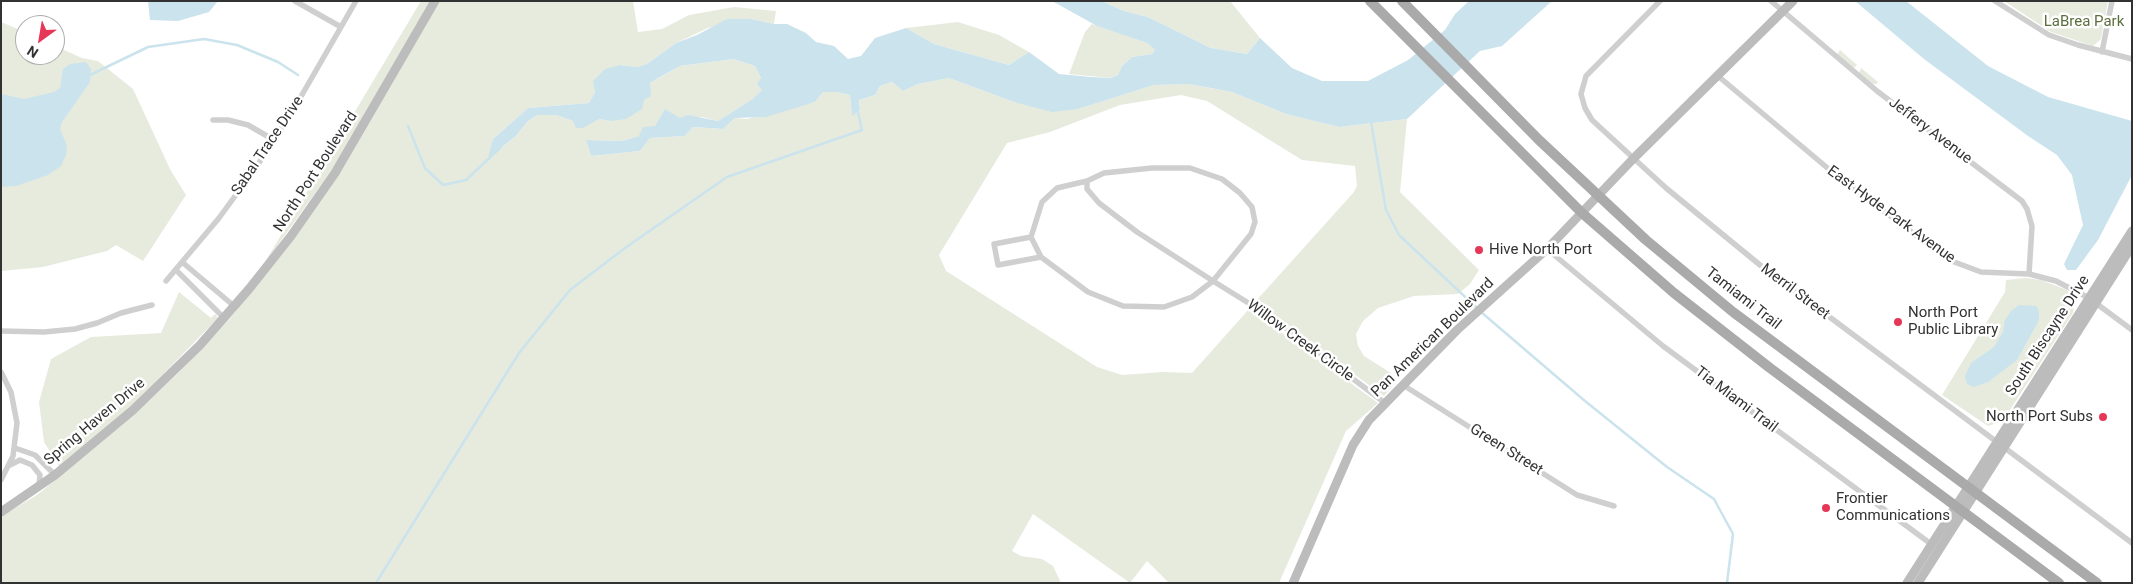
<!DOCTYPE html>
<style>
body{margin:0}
#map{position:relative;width:2133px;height:584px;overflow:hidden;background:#fff;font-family:Roboto,sans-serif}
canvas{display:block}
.frame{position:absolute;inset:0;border:2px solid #323232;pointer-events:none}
.north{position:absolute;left:15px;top:15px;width:50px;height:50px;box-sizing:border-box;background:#fff;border:1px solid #adadad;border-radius:50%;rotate:212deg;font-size:14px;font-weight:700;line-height:20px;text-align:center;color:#323232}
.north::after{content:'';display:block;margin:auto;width:18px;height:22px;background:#e63758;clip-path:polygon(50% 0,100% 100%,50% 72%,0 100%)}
</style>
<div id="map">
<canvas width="2133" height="584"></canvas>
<div class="frame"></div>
<div class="north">N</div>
</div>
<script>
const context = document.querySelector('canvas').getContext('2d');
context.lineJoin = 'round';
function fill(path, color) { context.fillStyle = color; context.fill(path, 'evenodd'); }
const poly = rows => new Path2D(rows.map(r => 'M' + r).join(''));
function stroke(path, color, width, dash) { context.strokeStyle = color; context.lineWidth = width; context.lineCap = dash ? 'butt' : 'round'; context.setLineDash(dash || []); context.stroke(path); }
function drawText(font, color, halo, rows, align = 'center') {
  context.font = font + ' Roboto,sans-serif'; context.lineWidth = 5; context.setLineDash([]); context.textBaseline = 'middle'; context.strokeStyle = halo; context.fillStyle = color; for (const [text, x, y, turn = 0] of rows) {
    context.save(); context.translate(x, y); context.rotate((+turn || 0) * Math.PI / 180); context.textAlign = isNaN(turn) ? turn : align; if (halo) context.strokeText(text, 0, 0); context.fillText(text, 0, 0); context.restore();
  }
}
fill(poly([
 [421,1,430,1,368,110,331,171,262,267],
 [440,1,633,1,638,32,662,29,689,15,734,7,776,11,774,24,751,19,708,28,676,43,647,64,637,67,620,65,595,92,589,103,528,108,493,139,489,158,516,136,527,122,537,115,556,115,573,121,599,119,610,121,643,100,650,83,680,66,733,59,755,66,761,78,762,90,751,100,718,121,702,117,655,126,639,136,622,141,586,140,591,156,640,151,650,138,685,136,693,127,723,129,735,118,747,119,815,102,823,92,837,92,850,95,852,115,860,110,859,100,875,95,880,86,892,82,903,91,918,84,949,78,1014,102,1078,109,1154,85,1189,84,1232,92,1286,114,1339,127,1407,119,1400,192,1479,270,1470,284,1458,294,1414,296,1378,308,1363,321,1356,334,1358,346,1364,356,1391,373,1397,381,1384,396,1255,302,1353,193,1357,186,1355,166,1302,160,1207,101,1181,95,1120,105,1050,132,1007,143,939,255,946,271,1097,367,1122,375,1163,372,1192,373,1249,309,1378,403,1346,431,1279,583,1169,583,1147,561,1130,583,1033,514,1012,551,1021,556,1042,559,1053,566,1061,583,1,583,1,516,37,495,136,413,177,374,230,318,294,239,338,175],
 [1101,1,1230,1,1260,38,1247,54,1211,48,1148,17,1124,11],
 [2004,1,2108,1,2101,39,2093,46,2051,32],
 [1,22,25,32,25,55,55,55,55,46,82,58,98,61,133,89,171,171,186,195,143,261,116,245,107,251,43,267,1,271],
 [958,22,999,35,1029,52,1009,65,934,44,906,28],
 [1092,24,1147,43,1155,50,1152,54,1132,57,1122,66,1118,75,1111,78,1069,74,1085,32],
 [1840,50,1857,65,1854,68,1837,55],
 [1861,68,1878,82,1877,84,1873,84,1859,73],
 [2026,278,2041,280,2067,290,2075,301,2073,313,2006,416,2000,422,1988,426,1942,395,2005,292,2006,280],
 [179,292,211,318,215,314,218,318,131,407,59,466,44,442,39,402,51,359,91,337,161,333]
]), '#e7ebde');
fill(poly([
 [148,1,218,1,209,12,178,21,150,20],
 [1052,1,1101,1,1124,11,1148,17,1211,48,1247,54,1260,38,1292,68,1322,81,1368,81,1408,60,1445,30,1455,14,1469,1,1552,1,1502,46,1480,51,1407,119,1339,127,1286,114,1232,92,1189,84,1154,85,1078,109,1052,112,1014,102,949,78,918,84,903,91,892,82,880,86,875,95,859,100,860,110,852,116,850,95,837,92,823,92,815,102,766,117,735,118,723,129,693,127,685,136,650,138,640,151,591,156,586,140,622,141,639,136,643,127,655,126,665,109,680,118,688,115,718,121,751,100,762,90,757,84,761,78,755,66,733,59,680,66,660,77,650,83,651,96,644,100,642,109,626,119,610,121,599,119,583,128,576,128,573,121,556,115,537,115,527,122,516,136,488,158,493,139,528,108,589,103,595,92,593,81,605,69,620,65,637,67,647,64,676,43,697,35,727,19,751,19,774,24,787,24,806,33,816,42,834,46,848,59,861,56,875,38,906,28,934,44,1009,65,1029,52,1059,74,1091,77,1111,78,1118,75,1122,66,1132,57,1152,54,1155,50,1147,43,1097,26],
 [1855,1,1906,1,1988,66,2048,97,2132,121,2132,175,2098,240,2076,270,2067,270,2064,264,2083,225,2072,175,2057,155,2028,136,1924,59],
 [86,62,91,69,90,82,62,122,60,129,67,146,66,155,61,166,48,175,16,186,1,187,1,94,24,99,54,92,60,88,63,69,70,64],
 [2019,305,2036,306,2039,311,2039,320,2017,360,1988,382,1974,387,1967,384,1965,376,1971,363,1994,347,2003,332,2005,320,2011,311]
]), '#cbe3ec');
stroke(poly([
 [88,76,148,47,204,39,237,45,278,62,298,75],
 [1371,122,1386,210,1399,235,1477,308],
 [408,126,425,168,443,185,466,180,501,147],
 [1481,312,1585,401,1667,467,1714,499,1733,534,1727,583],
 [376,583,519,353,570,290,625,248,727,177,862,130,857,108]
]), '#cbe3ec', 2.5);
stroke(poly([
 [295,1,341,27],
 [1660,1,1586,76,1581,94,1585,108,1592,120,1666,188,1760,265,2132,543],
 [1771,1,1877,91,2022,201,2027,209,2032,226,2029,274],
 [1995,1,2049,35,2078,45,2132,59],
 [2102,52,2112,1],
 [1718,76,1837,176,1949,260,1981,272,2029,274,2056,281,2089,298,2132,330],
 [213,120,228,120,248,125,274,140],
 [1152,168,1190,168,1222,179,1240,193,1252,207,1255,222,1251,234,1213,281,1137,232,1099,203,1087,189,1087,181,1104,173,1152,168],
 [1087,181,1057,188,1042,202,1031,237,1041,257,1088,292,1123,306,1164,307,1192,297,1213,281,1271,317,1385,403],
 [1031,237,994,244,998,265,1041,257],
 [1547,249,1663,346,1931,544],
 [182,262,234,306],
 [176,270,224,318],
 [166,281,219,218,257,166,295,107,356,1],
 [1,331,44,332,75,329,97,323,121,313,152,305],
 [1,372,11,392,17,423,13,456,1,480],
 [1403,385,1577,495,1614,506],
 [15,448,35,455,55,475],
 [10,465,20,460,32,465,40,475,39,485]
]), '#cfcfcf', 5.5);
stroke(poly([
 [1,512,55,475,133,410,200,345,249,289,291,236,335,173,435,1],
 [1293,583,1353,445,1369,420,1457,330,1547,249,1633,159,1793,1],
 [1907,583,2132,231],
 [1918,583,2132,246]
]), '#bcbcbc', 9);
stroke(poly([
 [1370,1,1582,213,1674,293,1770,368,2059,583],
 [1402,1,1539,140,1646,240,1733,312,2097,583]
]), '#aaa', 10);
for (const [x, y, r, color] of [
 [1479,250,5,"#e63758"],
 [1898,322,5,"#e63758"],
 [2103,417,5,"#e63758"],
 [1826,508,5,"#e63758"]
]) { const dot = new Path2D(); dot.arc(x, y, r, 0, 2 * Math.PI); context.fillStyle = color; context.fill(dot); stroke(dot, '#fff', 2); }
drawText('15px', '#5b6f3e', '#fff', [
 ["LaBrea Park",2084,22]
]);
drawText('15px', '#323232', '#fff', [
 ["Jeffery Avenue",1930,131,37],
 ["Sabal Trace Drive",268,146,-56],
 ["North Port Boulevard",316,172,-57],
 ["East Hyde Park Avenue",1891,215,36],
 ["Merril Street",1795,292,37],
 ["Tamiami Trail",1743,299,38],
 ["South Biscayne Drive",2048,336,-57],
 ["Pan American Boulevard",1433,338,-44],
 ["Willow Creek Circle",1300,341,36],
 ["Tia Miami Trail",1736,400,37],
 ["Spring Haven Drive",95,422,-40],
 ["Green Street",1506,450,32]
]);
drawText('15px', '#323232', '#fff', [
 ["Hive North Port",1489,250],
 ["North Port",1908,313],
 ["Public Library",1908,330],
 ["North Port Subs",2093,417,"right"],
 ["Frontier",1836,499],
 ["Communications",1836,516]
], 'left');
</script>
